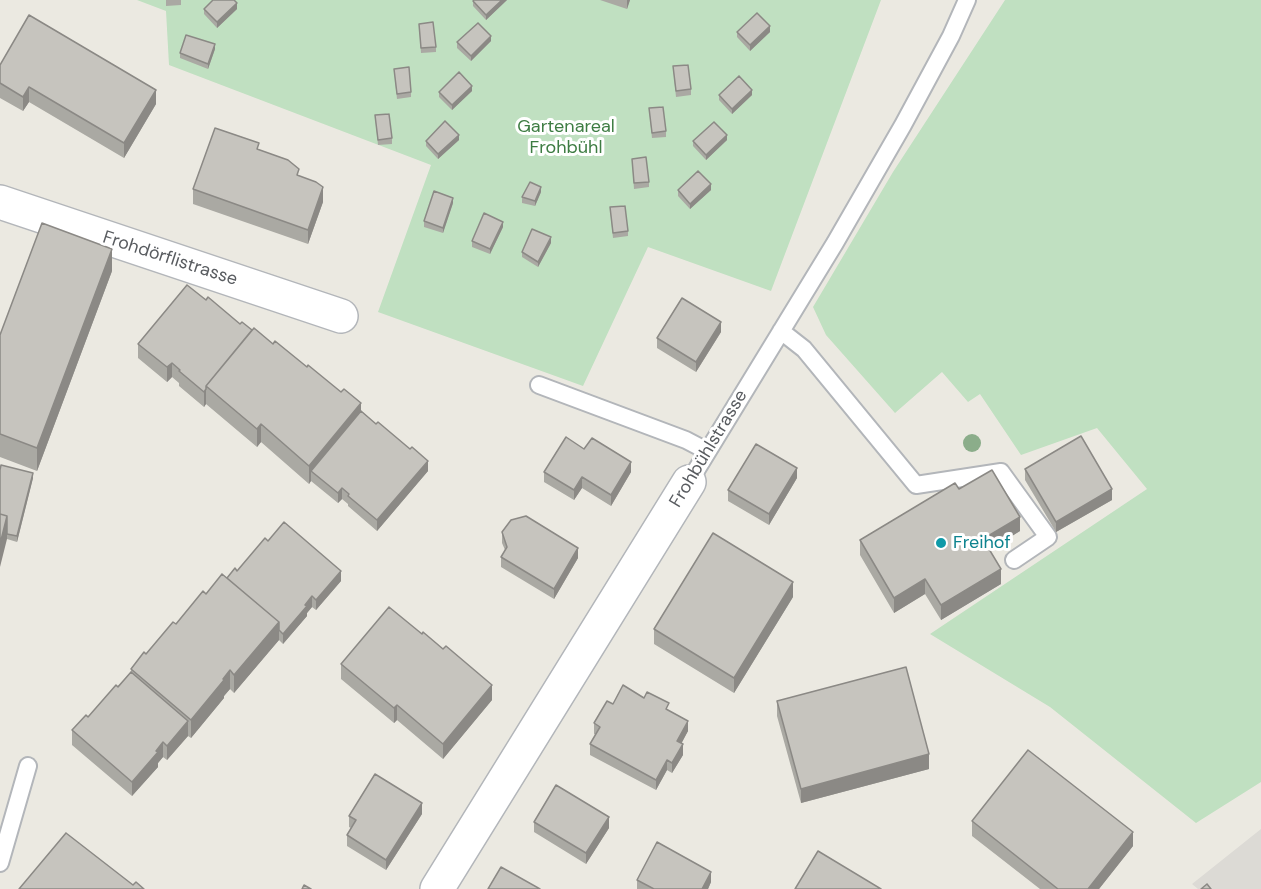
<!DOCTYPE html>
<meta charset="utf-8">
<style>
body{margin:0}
canvas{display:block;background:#ebe9e1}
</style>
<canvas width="1261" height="889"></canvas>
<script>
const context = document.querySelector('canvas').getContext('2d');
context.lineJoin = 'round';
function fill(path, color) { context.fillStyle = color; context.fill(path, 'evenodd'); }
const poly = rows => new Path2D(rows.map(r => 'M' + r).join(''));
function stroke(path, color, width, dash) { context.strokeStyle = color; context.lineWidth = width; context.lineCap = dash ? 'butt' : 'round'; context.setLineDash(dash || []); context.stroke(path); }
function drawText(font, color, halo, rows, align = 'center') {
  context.font = font + ' "DM Sans",sans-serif'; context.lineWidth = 6; context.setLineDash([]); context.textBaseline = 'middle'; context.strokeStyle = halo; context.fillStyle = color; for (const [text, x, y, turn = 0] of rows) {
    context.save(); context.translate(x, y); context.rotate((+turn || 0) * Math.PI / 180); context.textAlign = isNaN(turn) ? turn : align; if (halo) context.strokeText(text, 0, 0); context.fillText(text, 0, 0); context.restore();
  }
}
fill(poly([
 [1261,829,1261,889,1198,889,1192,884]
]), '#dcdad5');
fill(poly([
 [137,0,881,0,771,291,648,247,583,386,378,312,431,165,169,65,166,11],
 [1005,0,1261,0,1261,782,1196,823,1050,707,930,634,1147,489,1097,428,1021,455,980,394,968,402,942,372,895,413,826,335,813,307,893,172]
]), '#c0e0c1');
const lane = poly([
 [781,331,804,349,916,485,1001,472,1048,537,1014,560],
 [539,385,686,440,707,451],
 [689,482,835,243,903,125,951,36,967,0],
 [0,863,28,766]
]);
const street = poly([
 [0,202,341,316],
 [437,889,689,482]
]);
stroke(lane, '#b3b6ba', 20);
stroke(street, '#b3b6ba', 36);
stroke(lane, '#fff', 16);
stroke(street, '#fff', 33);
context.fillStyle = '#8bad8a';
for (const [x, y] of [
 [972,443]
]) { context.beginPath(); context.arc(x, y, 9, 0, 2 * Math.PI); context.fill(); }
fill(poly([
 [166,0,181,0,181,5,166,6],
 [507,0,486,20,473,6,473,1],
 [600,0,630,0,627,9],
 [204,9,237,9,217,28,204,14],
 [419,24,436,47,436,52,421,53],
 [737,32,770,32,750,51,737,37],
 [491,41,471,61,457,48,457,42],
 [215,49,208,69,180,58,180,53],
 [0,65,156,104,124,158,29,102,23,111,0,98],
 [673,66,691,89,691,95,676,97],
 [394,69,411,92,411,97,397,99],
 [472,91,452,110,439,97,439,92],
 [719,95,752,95,732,114,719,100],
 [649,108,666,131,666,137,652,138],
 [375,115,392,138,392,144,378,145],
 [459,140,438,159,426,146,426,141],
 [727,140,706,160,693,146,693,141],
 [259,150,299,176,323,202,308,244,193,204,193,189],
 [632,159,649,182,649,187,634,189],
 [678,190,711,190,690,209,678,196],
 [541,192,535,206,522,203,522,197],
 [453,203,443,233,424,227,424,221],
 [610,207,628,231,628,236,613,238],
 [503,227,490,254,472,247,472,241],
 [551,243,538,267,522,257,522,252],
 [112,271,37,471,0,457,0,335],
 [206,300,240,324,252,330,273,344,361,411,428,471,377,531,348,506,348,504,342,499,338,503,311,481,309,484,261,442,257,447,206,404,204,407,179,386,179,383,172,377,167,382,138,358,138,344],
 [721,332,696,372,657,348,657,338],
 [584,449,631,472,611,506,582,488,574,500,544,482,544,472],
 [1025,469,1112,500,1056,532,1025,480],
 [0,470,33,478,17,542,7,539],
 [797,478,769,525,728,501,728,490],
 [959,489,1020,531,989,550,1001,584,941,620,925,594,894,613,860,555,860,540],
 [502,532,578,558,554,599,501,567,501,557,505,550,502,543],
 [237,571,341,581,316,610,312,607,307,613,307,616,283,644,279,640,234,693,230,689,224,696,224,698,191,738,188,736,167,760,163,757,158,763,158,767,132,796,72,745,72,730,88,717,131,672,131,669,206,594],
 [793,597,734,693,654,644,654,629],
 [341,664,492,700,443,759,397,720,394,723,341,679],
 [777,701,929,769,801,803,777,716],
 [613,704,669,711,688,731,681,743,683,755,672,773,667,770,656,790,590,755,590,744,596,735,594,734,594,723],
 [422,814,386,870,347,846,347,835,351,828,349,827,349,816],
 [972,821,1133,846,1099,889,1040,889,972,836],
 [534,822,609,828,586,864,534,832],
 [637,880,711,882,708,889,637,889]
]), '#aaa9a3');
fill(poly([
 [502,0,507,0,486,20,486,15],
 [627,0,630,0,627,9],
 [237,3,237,9,217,28,217,22],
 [770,26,770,32,750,51,750,45],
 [491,36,491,41,471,61,471,56],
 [215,44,215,49,208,69,208,64],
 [472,86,472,91,452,110,452,105],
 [29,87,29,102,23,111,23,97],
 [156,90,156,104,124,158,124,143],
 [752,90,752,95,732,114,732,109],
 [459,135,459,140,438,159,438,154],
 [727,135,727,140,706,160,706,155],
 [711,184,711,190,690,209,690,204],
 [323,187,323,202,308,244,308,230],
 [541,187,541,192,535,206,535,201],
 [453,198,453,203,443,233,443,228],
 [503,222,503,227,490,254,490,249],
 [551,237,551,243,538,267,538,262],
 [112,249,112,271,37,471,37,448],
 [721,322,721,332,696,372,696,362],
 [172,363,172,377,167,382,167,367],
 [206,389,206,404,204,407,204,392],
 [361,403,361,421,311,471,311,481,309,484,309,466],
 [261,424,261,442,257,447,257,429],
 [428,461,428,471,377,531,377,520],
 [631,462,631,472,611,506,611,495],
 [797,468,797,478,769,525,769,514],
 [33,473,33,478,17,542,17,536],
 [582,477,582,488,574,500,574,490],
 [342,488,342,499,338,503,338,493],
 [1112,489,1112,500,1056,532,1056,522],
 [7,516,7,539,0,567,0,544],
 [1020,517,1020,531,983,554,983,539],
 [578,548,578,558,554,599,554,589],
 [1001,569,1001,584,941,620,941,605],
 [341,571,341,581,316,610,316,600],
 [925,579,925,594,894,613,894,598],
 [793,582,793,597,734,693,734,678],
 [312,596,312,607,307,613,307,616,283,644,283,634],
 [279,622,279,640,234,693,234,675],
 [230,670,230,689,224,696,224,698,191,738,191,720],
 [492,685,492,700,443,759,443,744],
 [397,705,397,720,394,723,394,708],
 [188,721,188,736,167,760,167,746],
 [688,721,688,731,677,752,677,741],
 [163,742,163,757,158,763,158,767,132,796,132,782,156,751],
 [683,744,683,755,672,773,672,763],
 [929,754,929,769,801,803,801,789],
 [667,760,667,770,656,790,656,780],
 [422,803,422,814,386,870,386,860],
 [609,817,609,828,586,864,586,853],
 [1133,832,1133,846,1099,889,1088,889],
 [711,872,711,882,708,889,702,889]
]), '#8b8985');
const building = poly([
 [213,0,234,0,237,3,217,22,204,9,213,0],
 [474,0,502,0,486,15,473,1,474,0],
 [757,13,770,26,750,45,737,32,757,13],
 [29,15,156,90,124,143,29,87,23,97,0,83,0,65,29,15],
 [433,22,436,47,421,48,419,24,433,22],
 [478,23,491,36,471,56,457,42,478,23],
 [186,35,215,44,208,64,180,53,186,35],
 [688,65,691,89,676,91,673,66,688,65],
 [409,67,411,92,397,94,394,69,409,67],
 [459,72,472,86,452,105,439,92,459,72],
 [739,76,752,90,732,109,719,95,739,76],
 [663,107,666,131,652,133,649,108,663,107],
 [389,114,392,138,378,140,375,115,389,114],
 [445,121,459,135,438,154,426,141,445,121],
 [714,122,727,135,706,155,693,141,714,122],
 [215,128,259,143,257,149,288,160,299,169,297,175,316,182,323,187,308,230,193,189,215,128],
 [646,157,649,182,634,183,632,159,646,157],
 [698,171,711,184,690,204,678,190,698,171],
 [530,182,541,187,535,201,522,197,530,182],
 [434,191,453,198,443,228,424,221,434,191],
 [625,206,628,231,613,233,610,207,625,206],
 [484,213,503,222,490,249,472,241,484,213],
 [42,223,112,249,37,448,0,434,0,335,42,223],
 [532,229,551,237,538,262,522,252,532,229],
 [187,285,206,300,208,297,240,324,242,322,252,330,206,386,206,389,204,392,179,371,180,370,172,363,167,367,138,344,187,285],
 [682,298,721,322,696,362,657,338,682,298],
 [254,328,273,344,275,341,307,367,308,365,341,392,344,389,361,403,309,466,261,424,257,429,206,386,254,328],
 [361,411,376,424,378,422,410,449,412,447,428,461,377,520,348,496,349,494,342,488,338,493,311,471,361,411],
 [1081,436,1112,489,1056,522,1025,469,1081,436],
 [566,437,584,449,592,438,631,462,611,495,582,477,574,490,544,472,566,437],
 [756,444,797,468,769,514,728,490,756,444],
 [1,465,33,473,17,536,7,534,7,516,0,514,0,470,1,465],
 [992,470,1020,517,983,539,1001,569,941,605,925,579,894,598,860,540,955,483,959,489,992,470],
 [0,514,7,516,0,544,0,514],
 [526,516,578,548,554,589,501,557,507,547,502,532,511,520,526,516],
 [284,522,341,571,316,600,312,596,305,605,307,606,283,634,279,630,279,622,227,578,235,568,237,571,265,538,268,541,284,522],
 [713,533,793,582,734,678,654,629,713,533],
 [222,574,279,622,234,675,230,670,223,679,224,680,191,720,131,669,144,652,146,654,173,622,176,624,203,591,206,594,222,574],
 [389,607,422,634,423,632,443,649,446,646,492,685,443,744,397,705,394,708,341,664,389,607],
 [906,667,929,754,801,789,777,701,906,667],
 [131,672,188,721,167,746,163,742,156,751,158,752,132,782,72,730,86,715,88,717,116,685,118,687,131,672],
 [623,685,644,698,647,692,669,703,666,709,688,721,677,741,683,744,672,763,667,760,656,780,590,744,600,727,594,723,607,701,613,704,623,685],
 [1028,750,1133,832,1088,889,1058,889,972,821,1028,750],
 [375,774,422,803,386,860,347,835,356,820,349,816,375,774],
 [556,785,609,817,586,853,534,822,556,785],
 [66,833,133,885,136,882,144,889,19,889,66,833],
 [657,842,711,872,702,889,654,889,637,880,657,842],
 [818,851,881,889,795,889,818,851],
 [501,867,540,889,488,889,501,867],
 [1207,884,1211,889,1201,889,1207,884],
 [304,885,311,889,302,889,304,885]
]);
fill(building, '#c6c4be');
stroke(building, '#8b8985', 1.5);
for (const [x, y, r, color] of [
 [941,543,6,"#0f9aa8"]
]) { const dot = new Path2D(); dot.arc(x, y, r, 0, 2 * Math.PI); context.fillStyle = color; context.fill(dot); stroke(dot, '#fff', 2); }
drawText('18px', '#3d7c42', '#fff', [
 ["Gartenareal",566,127],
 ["Frohbühl",566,148]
]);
drawText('18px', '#595c60', '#fff', [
 ["Frohdörflistrasse",170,259,18],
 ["Frohbühlstrasse",709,449,-59]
]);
drawText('18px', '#0d838f', '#fff', [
 ["Freihof",953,543]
], 'left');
</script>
